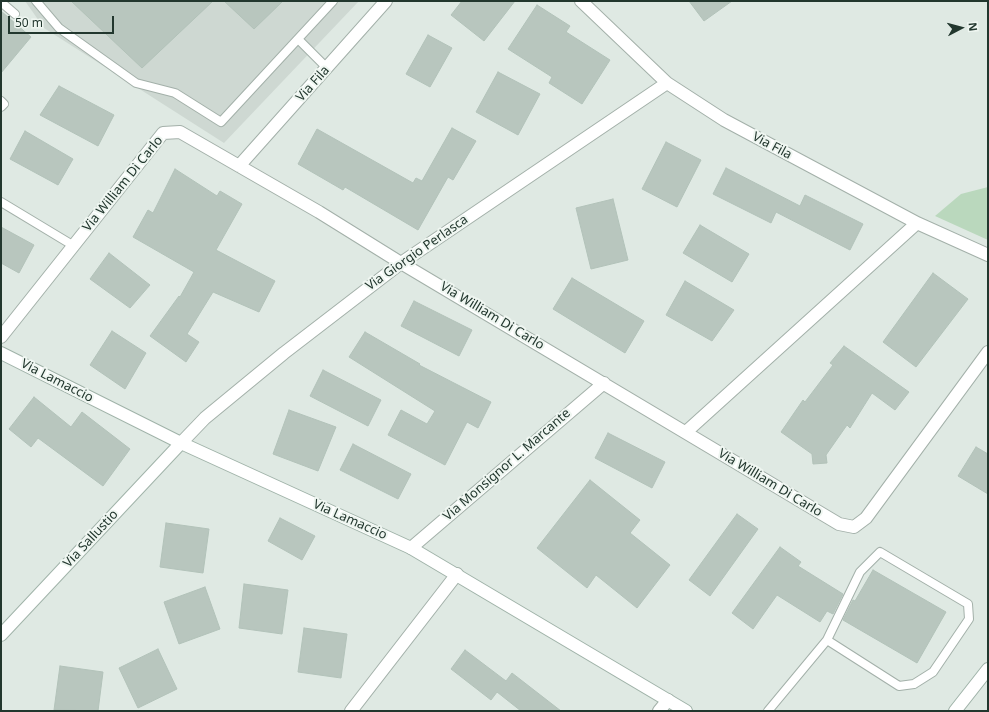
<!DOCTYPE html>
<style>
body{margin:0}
#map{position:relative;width:989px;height:712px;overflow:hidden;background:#dfe9e3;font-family:"Noto Sans",sans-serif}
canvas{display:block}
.frame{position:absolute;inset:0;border:2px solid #22372e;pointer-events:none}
.north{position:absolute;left:941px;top:8px;width:40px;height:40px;-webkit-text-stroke:3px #eff6f1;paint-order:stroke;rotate:84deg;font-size:11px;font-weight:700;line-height:16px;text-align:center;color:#22372e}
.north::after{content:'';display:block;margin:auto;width:14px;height:18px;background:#22372e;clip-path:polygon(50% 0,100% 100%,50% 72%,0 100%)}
.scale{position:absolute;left:8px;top:16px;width:106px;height:18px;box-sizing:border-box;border:2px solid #22372e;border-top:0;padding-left:5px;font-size:12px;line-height:14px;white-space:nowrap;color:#22372e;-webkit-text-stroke:3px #eff6f1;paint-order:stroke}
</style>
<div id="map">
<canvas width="989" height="712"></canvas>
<div class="frame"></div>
<div class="north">N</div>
<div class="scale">50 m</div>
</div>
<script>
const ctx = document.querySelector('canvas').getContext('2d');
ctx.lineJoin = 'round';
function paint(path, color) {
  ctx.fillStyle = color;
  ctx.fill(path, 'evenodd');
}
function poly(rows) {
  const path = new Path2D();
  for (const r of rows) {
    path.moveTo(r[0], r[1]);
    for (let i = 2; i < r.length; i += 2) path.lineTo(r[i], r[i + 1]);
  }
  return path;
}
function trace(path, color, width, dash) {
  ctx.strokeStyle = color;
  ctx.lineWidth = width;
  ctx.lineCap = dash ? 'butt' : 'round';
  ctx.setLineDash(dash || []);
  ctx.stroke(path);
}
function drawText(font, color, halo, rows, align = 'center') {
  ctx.font = font + ' "Noto Sans",sans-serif';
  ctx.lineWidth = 4;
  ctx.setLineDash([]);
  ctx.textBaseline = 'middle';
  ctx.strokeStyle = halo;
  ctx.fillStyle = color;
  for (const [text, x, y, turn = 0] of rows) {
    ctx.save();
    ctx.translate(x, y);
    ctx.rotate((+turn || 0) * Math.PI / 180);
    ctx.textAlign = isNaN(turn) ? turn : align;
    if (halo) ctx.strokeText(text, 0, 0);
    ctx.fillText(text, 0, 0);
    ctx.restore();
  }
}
const built = poly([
 [25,1,359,1,224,143,44,28]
]);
const green = poly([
 [988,187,988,240,935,216,961,194]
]);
const building = poly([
 [71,1,213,1,142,68,71,1],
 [224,1,283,1,254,29,224,1],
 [462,1,515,1,484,41,451,15,462,1],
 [689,1,732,1,704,21,689,1],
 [537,5,570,26,566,32,610,60,582,104,549,83,552,77,508,49,537,5],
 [1,11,31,37,1,73,1,11],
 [428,35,452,48,430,87,406,74,428,35],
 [498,72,540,94,518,135,476,112,498,72],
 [59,86,114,115,98,146,40,115,59,86],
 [452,128,476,141,453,180,448,177,418,230,345,187,343,190,298,164,317,129,413,183,416,178,422,181,452,128],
 [25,131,73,159,58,185,10,159,25,131],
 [666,142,701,160,677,207,642,189,666,142],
 [726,168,800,206,805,195,863,224,850,250,776,212,771,223,713,194,726,168],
 [175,169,217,196,220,191,242,204,216,250,275,281,259,312,213,292,187,334,199,342,186,362,150,336,179,296,180,297,194,272,133,237,148,210,153,213,175,169],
 [613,199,628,260,591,269,576,208,613,199],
 [700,225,749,254,732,282,683,253,700,225],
 [1,227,34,245,19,273,1,263,1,227],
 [109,253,150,285,130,308,90,279,109,253],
 [933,273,968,299,916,367,883,342,933,273],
 [572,278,644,321,625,353,553,309,572,278],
 [685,281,734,310,712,341,666,315,685,281],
 [414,301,472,330,459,356,401,326,414,301],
 [112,331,146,353,125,389,90,365,112,331],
 [365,332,420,364,419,365,491,402,478,428,467,422,445,465,388,435,401,410,427,424,435,411,349,357,365,332],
 [844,346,909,392,895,410,872,393,850,428,847,425,826,455,827,463,813,464,812,454,781,432,803,400,805,402,833,365,830,363,844,346],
 [323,370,381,400,368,426,310,396,323,370],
 [34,397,71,427,82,412,130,449,103,486,38,438,31,447,9,429,34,397],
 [289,410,336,427,318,471,273,454,289,410],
 [608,433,665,462,652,488,595,458,608,433],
 [353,444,411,474,398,499,340,470,353,444],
 [976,447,988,454,988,494,958,476,976,447],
 [590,480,640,520,630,533,670,565,637,608,596,575,587,588,537,548,590,480],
 [737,514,758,529,710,596,689,580,737,514],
 [280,518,315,536,302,560,268,541,280,518],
 [166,523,209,529,203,573,160,567,166,523],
 [780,547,801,562,798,566,843,594,833,614,827,611,820,622,777,595,753,629,732,613,780,547],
 [873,570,946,612,917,663,843,620,853,600,855,601,873,570],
 [244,584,288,590,282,634,239,628,244,584],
 [205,587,220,629,179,644,164,602,205,587],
 [304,628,347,634,341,678,298,672,304,628],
 [158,649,177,689,138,708,119,668,158,649],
 [465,650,506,681,512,673,561,711,521,711,497,692,491,700,451,669,465,650],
 [60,666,103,672,98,711,54,710,60,666]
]);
const lane = poly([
 [36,1,59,28,136,83,175,93,221,122,333,1],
 [1,2,15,14],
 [298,39,327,68],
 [1,101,4,104,1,107],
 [1,202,74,246],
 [768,711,827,640,860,572,880,552,968,604,969,619,933,672,914,684,899,686,827,640]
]);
const street = poly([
 [581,1,667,83,724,120,917,223,988,255],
 [239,166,386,1],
 [1,337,163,133,180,132,319,212,401,263,839,524,854,527,866,518,988,352],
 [686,432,917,223],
 [181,443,205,418,284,353,401,263,667,83],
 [411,548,604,383],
 [351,711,457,574],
 [659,711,668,700]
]);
const secondary = poly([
 [1,353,181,443,411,548,686,711],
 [1,635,181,443],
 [955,711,988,669]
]);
const streetNames = [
 ["Via Fila",313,84,-48],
 ["Via Fila",772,146,28],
 ["Via William Di Carlo",123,184,-51],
 ["Via Giorgio Perlasca",417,253,-35],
 ["Via William Di Carlo",492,316,31],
 ["Via Lamaccio",57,381,27],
 ["Via Monsignor L. Marcante",507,465,-41],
 ["Via William Di Carlo",770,483,31],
 ["Via Lamaccio",350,520,24],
 ["Via Sallustio",91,539,-47]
];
paint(built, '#ced8d2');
paint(green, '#bad8bd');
paint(building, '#b8c6be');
trace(building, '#b2c2b9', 1);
trace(lane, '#a3b0a9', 10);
trace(street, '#a3b0a9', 14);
trace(secondary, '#a0b3a9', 14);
trace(lane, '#fff', 8);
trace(street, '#fff', 12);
trace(secondary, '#fff', 12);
drawText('13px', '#22372e', '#eff6f1', streetNames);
</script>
